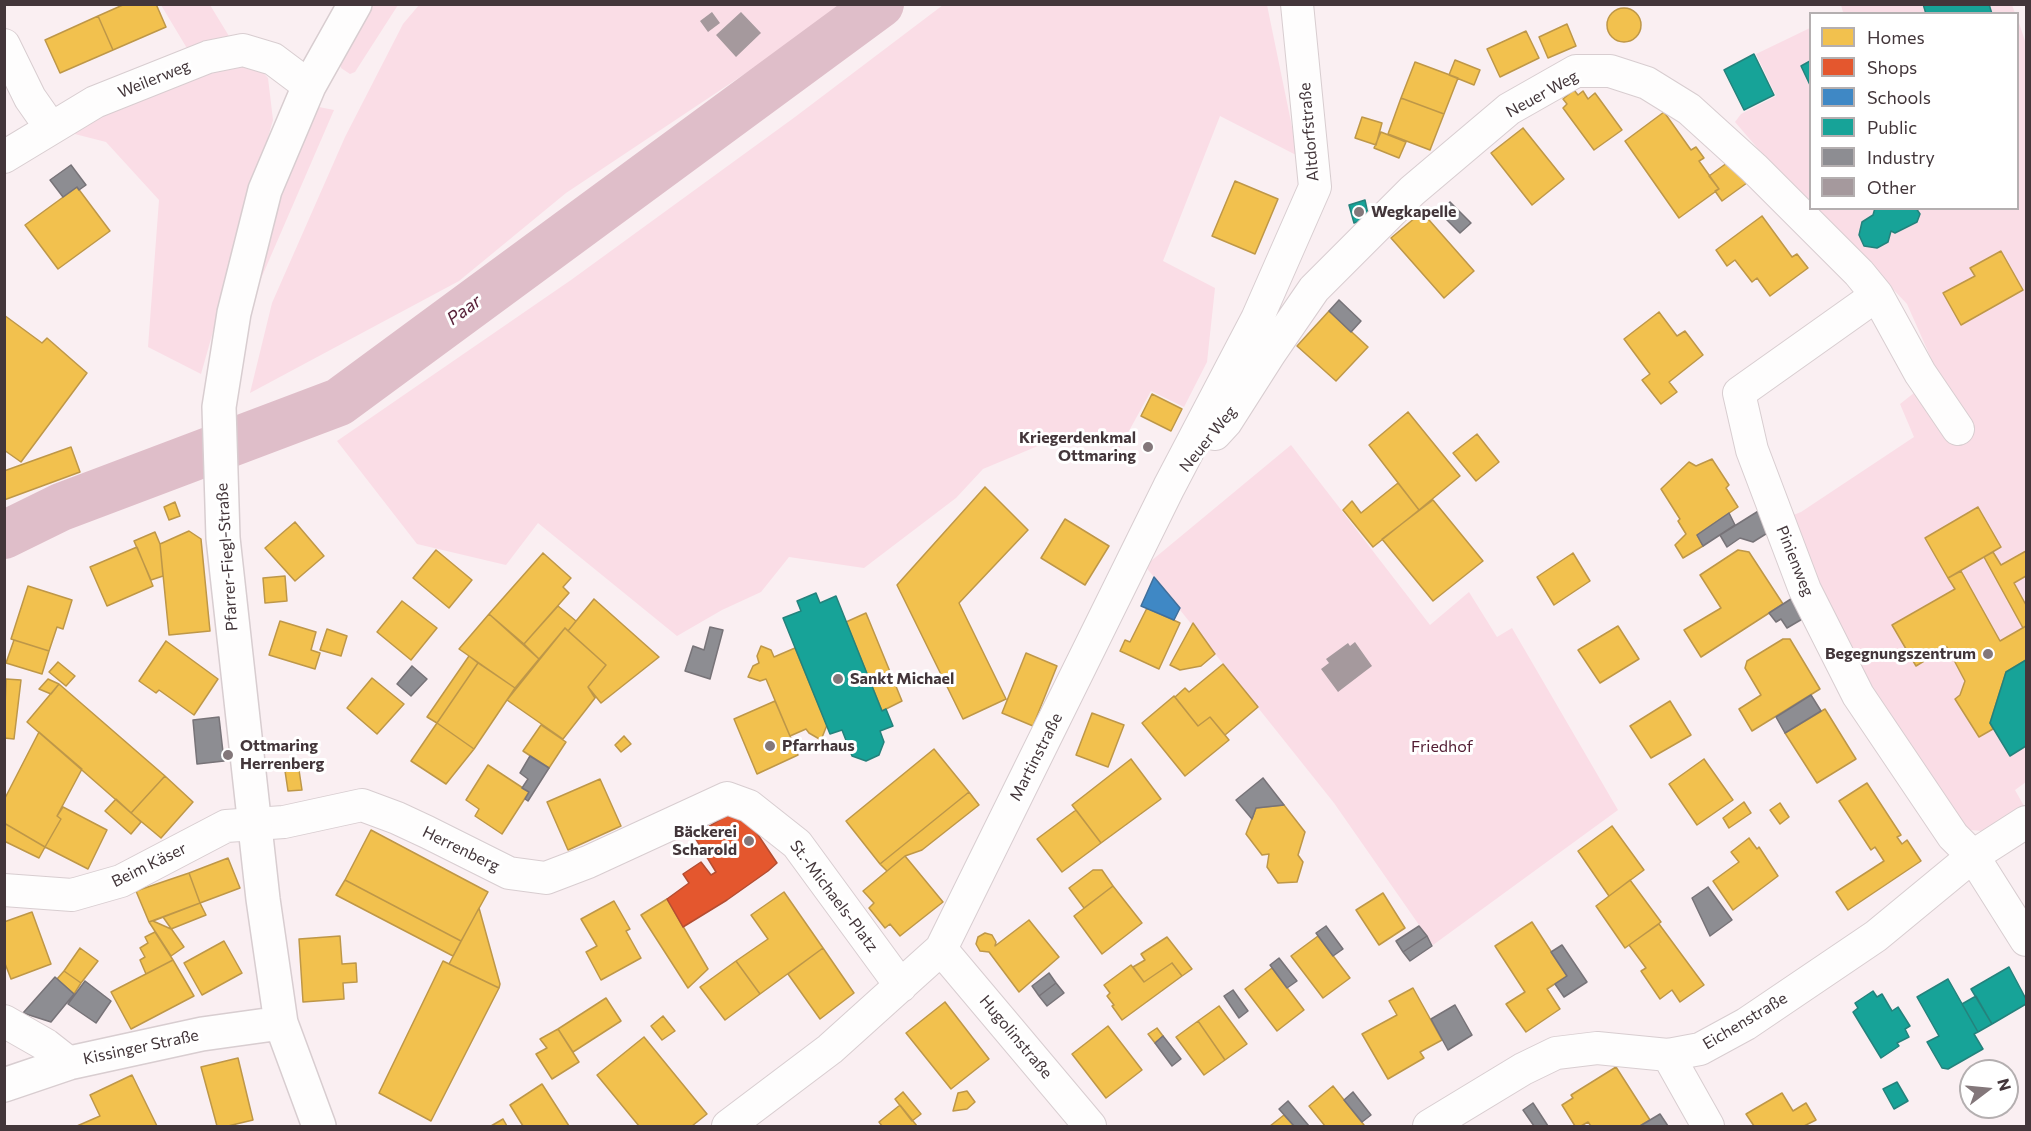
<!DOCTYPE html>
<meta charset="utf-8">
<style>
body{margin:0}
#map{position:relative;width:2031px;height:1131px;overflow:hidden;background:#faeff2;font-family:Commissioner,sans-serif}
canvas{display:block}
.frame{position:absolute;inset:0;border:6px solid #43363a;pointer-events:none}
.legend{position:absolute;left:1809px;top:12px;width:210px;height:198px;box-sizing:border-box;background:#fff;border:2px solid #b4afb0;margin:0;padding:8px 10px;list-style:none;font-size:18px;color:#43363a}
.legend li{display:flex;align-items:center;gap:12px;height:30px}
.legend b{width:30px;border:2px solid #b4afb0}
.north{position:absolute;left:1959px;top:1059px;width:60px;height:60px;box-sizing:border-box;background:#fff;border:2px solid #b4afb0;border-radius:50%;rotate:74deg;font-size:16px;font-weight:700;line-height:24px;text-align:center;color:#43363a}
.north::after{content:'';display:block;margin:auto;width:21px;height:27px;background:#83777a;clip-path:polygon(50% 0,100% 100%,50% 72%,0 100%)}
</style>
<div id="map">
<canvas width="2031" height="1131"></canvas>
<div class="frame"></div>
<ul class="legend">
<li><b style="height:16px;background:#f2c14e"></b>Homes</li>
<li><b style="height:16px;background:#e4572e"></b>Shops</li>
<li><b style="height:16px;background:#3f88c5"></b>Schools</li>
<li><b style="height:16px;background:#17a398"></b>Public</li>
<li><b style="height:16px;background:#8d8d92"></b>Industry</li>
<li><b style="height:16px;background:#a5999d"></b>Other</li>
</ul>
<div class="north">N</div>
</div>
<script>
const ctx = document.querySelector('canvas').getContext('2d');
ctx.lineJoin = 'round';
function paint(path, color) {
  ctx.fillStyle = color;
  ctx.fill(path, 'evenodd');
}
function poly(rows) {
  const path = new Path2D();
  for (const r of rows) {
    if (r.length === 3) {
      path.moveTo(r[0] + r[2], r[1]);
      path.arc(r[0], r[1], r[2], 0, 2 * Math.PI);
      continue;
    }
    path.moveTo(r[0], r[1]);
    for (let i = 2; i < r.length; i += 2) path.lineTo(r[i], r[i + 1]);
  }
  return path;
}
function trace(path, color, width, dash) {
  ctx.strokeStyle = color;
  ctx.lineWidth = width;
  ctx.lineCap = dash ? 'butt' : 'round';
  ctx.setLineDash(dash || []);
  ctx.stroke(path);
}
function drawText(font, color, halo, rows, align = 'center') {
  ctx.font = font + ' Commissioner,sans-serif';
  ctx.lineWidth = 6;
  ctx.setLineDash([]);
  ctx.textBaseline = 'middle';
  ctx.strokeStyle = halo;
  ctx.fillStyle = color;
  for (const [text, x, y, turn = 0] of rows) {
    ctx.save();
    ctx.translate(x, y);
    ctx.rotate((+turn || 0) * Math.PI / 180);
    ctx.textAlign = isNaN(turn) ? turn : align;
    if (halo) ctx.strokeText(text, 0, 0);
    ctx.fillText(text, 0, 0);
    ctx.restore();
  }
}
const green = poly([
 [161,5,210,5,232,41,191,55],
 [374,5,398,5,355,72,350,74,341,68,339,57],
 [419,5,845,5,794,41,566,193,459,281,250,393,272,303,345,137,403,24],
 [943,5,1267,5,1298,156,1220,116,1163,261,1215,288,1207,362,1184,407,1151,391,1119,449,1085,436,1045,443,983,469,956,498,864,568,789,557,761,592,722,610,677,636,538,523,506,565,417,544,337,441,571,280,795,117],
 [1841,5,2012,5,2015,13,1841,13,1843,12],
 [2018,20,2026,44,2026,782,2015,790,2024,806,1983,831,1970,830,1964,825,1870,686,1815,579,1791,516,1801,512,1914,437,1900,404,1938,374,1907,304,1873,268,1813,209,2018,208],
 [1810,28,1810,206,1791,187,1735,122,1741,114,1776,96,1756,54],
 [243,50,268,78,273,120,201,374,148,347,159,200,106,142,67,132],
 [314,106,334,110,247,311,262,243],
 [1291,445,1430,625,1469,592,1497,637,1512,628,1618,810,1433,945,1334,803,1145,566]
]);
const homes = poly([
 [125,4,156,4,166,27,113,50,98,16,125,4],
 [1624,25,17],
 [98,16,113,50,60,73,45,40,98,16],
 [1567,24,1576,46,1548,58,1539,37,1567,24],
 [1526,31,1539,58,1500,77,1487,49,1526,31],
 [1455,60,1480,70,1474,85,1449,75,1455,60],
 [1415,62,1458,78,1444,114,1401,98,1415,62],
 [1574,90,1578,95,1583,91,1588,99,1595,93,1622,130,1594,150,1563,108,1567,104,1563,99,1574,90],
 [1401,98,1444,114,1430,150,1388,134,1401,98],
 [1664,112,1691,150,1696,147,1704,158,1699,161,1719,189,1679,218,1625,141,1664,112],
 [1362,117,1382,123,1376,145,1355,138,1362,117],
 [1523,128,1564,179,1532,205,1491,153,1523,128],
 [1381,132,1406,142,1399,158,1374,148,1381,132],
 [1731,160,1751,180,1722,201,1715,191,1719,189,1709,176,1731,160],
 [1235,181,1278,199,1255,254,1212,236,1235,181],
 [77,187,110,231,58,269,25,225,77,187],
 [1422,212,1474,271,1444,298,1391,238,1422,212],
 [1762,216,1792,257,1797,254,1808,268,1770,296,1757,278,1752,282,1735,260,1727,266,1716,250,1762,216],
 [2001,251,2023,290,1961,325,1943,293,1975,276,1970,268,2001,251],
 [1329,311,1368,347,1336,381,1297,346,1329,311],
 [1659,312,1677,336,1685,331,1703,355,1669,382,1677,392,1661,404,1642,380,1650,374,1624,339,1659,312],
 [4,315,42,343,47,338,87,373,21,462,4,450,4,315],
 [1152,394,1182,409,1171,431,1141,416,1152,394],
 [1408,412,1460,476,1419,510,1369,445,1408,412],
 [1477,434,1499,462,1476,481,1453,453,1477,434],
 [71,447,80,472,4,500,4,471,71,447],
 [1712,459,1729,485,1726,488,1738,507,1697,535,1703,546,1683,558,1675,545,1686,534,1678,521,1680,519,1661,489,1689,462,1696,466,1712,459],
 [1398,483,1419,510,1373,547,1343,510,1352,501,1361,513,1398,483],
 [985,487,1028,530,959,603,1006,699,963,719,897,585,985,487],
 [1433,500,1483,561,1433,601,1382,539,1433,500],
 [175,502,180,516,169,520,164,507,175,502],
 [1978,507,2001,547,1948,578,1925,538,1978,507],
 [1065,519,1109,546,1085,585,1041,558,1065,519],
 [295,522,324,556,295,581,265,548,295,522],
 [189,531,201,539,210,631,169,635,160,544,189,531],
 [155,532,160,544,163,576,151,580,134,541,155,532],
 [137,547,153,586,107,606,90,567,137,547],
 [436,550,472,580,449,608,413,578,436,550],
 [1738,550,1749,552,1783,604,1701,657,1684,630,1721,608,1700,575,1738,550],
 [2026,551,2026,576,2014,583,2026,605,2026,626,2023,628,1984,557,1993,552,2001,565,2026,551],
 [543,553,571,578,563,587,569,593,524,644,489,614,543,553],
 [1573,553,1590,581,1554,605,1537,577,1573,553],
 [1961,571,2000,641,2026,626,2026,660,2006,672,1990,723,1993,729,1979,737,1955,699,1960,695,1965,681,1947,647,1916,666,1892,625,1955,589,1948,578,1961,571],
 [285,576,287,601,265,603,263,578,285,576],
 [28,586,72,600,63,629,57,627,49,651,11,639,28,586],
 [594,599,659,657,601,703,588,687,606,665,568,631,594,599],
 [402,601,437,628,411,660,377,632,402,601],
 [558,606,576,621,568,631,565,628,539,659,524,644,558,606],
 [1147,608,1180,623,1159,669,1120,651,1125,640,1130,642,1147,608],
 [866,613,902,701,882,711,846,622,866,613],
 [489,614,539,659,515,688,459,649,489,614],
 [280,621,316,632,311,650,320,653,315,669,269,655,280,621],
 [1193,623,1215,654,1201,666,1180,670,1170,665,1193,623],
 [1618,626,1639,659,1600,683,1578,650,1618,626],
 [565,628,606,665,588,687,595,698,563,739,507,700,565,628],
 [327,629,347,636,341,656,320,650,327,629],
 [1783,639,1790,639,1820,689,1752,731,1739,709,1761,695,1745,668,1747,661,1783,639],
 [14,640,49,651,42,674,6,663,14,640],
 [166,641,218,679,194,715,159,690,156,693,139,681,166,641],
 [761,646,771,650,774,657,795,648,827,725,821,740,809,733,806,729,790,736,766,679,760,681,748,677,753,666,759,663,757,656,761,646],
 [1026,653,1057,666,1033,726,1002,713,1026,653],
 [469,656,478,663,437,723,427,717,469,656],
 [58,662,75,676,66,686,49,672,58,662],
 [478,663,515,688,474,749,437,723,478,663],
 [1223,664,1258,707,1225,735,1210,717,1198,726,1175,697,1185,688,1189,692,1223,664],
 [372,678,404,704,377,734,347,708,372,678],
 [6,679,21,680,14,739,4,738,6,679],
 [48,679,59,684,51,694,39,689,48,679],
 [59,684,165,776,131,813,27,722,59,684],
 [1174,696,1198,726,1210,717,1229,740,1185,776,1142,723,1174,696],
 [775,701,798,755,757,774,734,719,775,701],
 [1670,701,1691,735,1651,758,1630,726,1670,701],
 [1825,709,1856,759,1817,783,1785,733,1825,709],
 [1092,713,1124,725,1108,767,1076,755,1092,713],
 [437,723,474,749,446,784,411,761,437,723],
 [541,725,566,742,549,768,523,751,541,725],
 [39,732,82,769,57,816,61,819,45,847,4,823,4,800,39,732],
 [624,736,631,744,621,752,615,745,624,736],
 [934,749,969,792,880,864,846,821,934,749],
 [1131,759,1161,799,1101,843,1072,805,1131,759],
 [1704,759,1733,800,1697,825,1669,784,1704,759],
 [488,765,529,792,502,834,475,816,479,809,466,800,488,765],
 [299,770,302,790,288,791,285,771,299,770],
 [165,776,193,802,161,838,131,813,165,776],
 [600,779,621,826,568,850,547,802,600,779],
 [1867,783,1901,835,1897,837,1902,844,1907,840,1921,861,1848,910,1836,892,1884,861,1875,847,1871,850,1839,801,1867,783],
 [969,792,979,805,922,850,905,856,887,871,880,864,969,792],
 [116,799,141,822,131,834,105,811,116,799],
 [1744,802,1751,813,1729,828,1723,818,1744,802],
 [1780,803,1789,817,1780,824,1770,810,1780,803],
 [1284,805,1305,832,1298,855,1303,862,1297,882,1278,883,1267,867,1269,854,1262,855,1246,834,1256,808,1284,805],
 [63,807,107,830,88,869,45,847,61,819,57,816,63,807],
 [1076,810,1101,843,1062,872,1037,839,1076,810],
 [4,823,45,847,39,858,4,841,4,823],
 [1612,826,1644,870,1609,896,1578,851,1612,826],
 [371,830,488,892,461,941,345,880,371,830],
 [1749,838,1757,849,1759,847,1778,876,1733,910,1713,881,1739,862,1731,852,1749,838],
 [905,856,943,902,900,936,890,924,885,928,869,908,874,903,863,891,905,856],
 [228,858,240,888,200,903,189,873,228,858],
 [1093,870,1102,870,1113,886,1084,908,1069,888,1093,870],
 [189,873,200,903,149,922,136,891,189,873],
 [345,880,461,941,453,956,336,895,345,880],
 [1630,880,1661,922,1625,948,1596,906,1630,880],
 [1113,886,1142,923,1102,954,1074,916,1113,886],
 [784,892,823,948,760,994,736,961,768,939,751,915,784,892],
 [1383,893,1405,928,1379,945,1356,910,1383,893],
 [667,899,708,969,688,988,641,915,667,899],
 [614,901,630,929,626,931,641,958,601,980,586,952,597,946,581,919,614,901],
 [200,903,206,915,171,929,153,921,200,903],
 [479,908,500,984,499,988,449,964,479,908],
 [32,912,51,964,11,979,4,961,4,922,32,912],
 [163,917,184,947,171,956,149,922,163,917],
 [1029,920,1059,957,1019,992,989,952,980,951,976,944,978,937,985,933,992,935,996,942,995,946,1029,920],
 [1532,922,1567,976,1547,989,1560,1009,1526,1032,1506,1004,1525,992,1495,946,1532,922],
 [1659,924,1704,985,1680,1002,1672,990,1660,999,1641,971,1646,968,1629,945,1659,924],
 [155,932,173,960,146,974,140,960,145,957,140,948,148,943,145,937,155,932],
 [340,936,342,964,356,963,357,982,343,983,344,999,303,1002,299,939,340,936],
 [1318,936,1350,978,1323,998,1291,956,1318,936],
 [1167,937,1192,969,1182,976,1172,963,1144,982,1133,967,1145,960,1141,954,1167,937],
 [224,941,242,973,202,995,184,963,224,941],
 [80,948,98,961,81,983,64,971,80,948],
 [823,948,854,993,820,1019,788,974,823,948],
 [173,960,194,996,131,1029,111,992,173,960],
 [443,961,499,988,431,1121,379,1093,443,961],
 [736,961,760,994,725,1020,700,987,736,961],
 [1172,963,1182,976,1122,1020,1112,1006,1114,1005,1107,996,1110,993,1104,985,1131,965,1144,982,1172,963],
 [1272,968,1304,1010,1277,1031,1245,989,1272,968],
 [64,971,81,983,74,994,57,979,64,971],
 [1413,988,1442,1040,1420,1052,1424,1058,1388,1079,1362,1034,1397,1015,1389,1001,1413,988],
 [606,998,621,1021,573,1052,558,1029,606,998],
 [945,1002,989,1059,951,1089,906,1033,945,1002],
 [1219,1006,1247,1044,1225,1060,1198,1021,1219,1006],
 [663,1016,675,1031,662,1040,651,1026,663,1016],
 [1198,1021,1225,1060,1204,1075,1176,1037,1198,1021],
 [1108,1026,1142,1070,1106,1098,1072,1054,1108,1026],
 [1157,1028,1163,1036,1155,1043,1148,1034,1157,1028],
 [558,1029,579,1062,552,1079,536,1054,547,1048,540,1039,558,1029],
 [644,1037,707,1114,692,1126,639,1126,597,1075,644,1037],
 [238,1058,253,1120,228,1126,217,1126,201,1067,238,1058],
 [1616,1067,1650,1120,1640,1126,1591,1126,1588,1122,1581,1126,1575,1126,1562,1105,1573,1098,1571,1095,1616,1067],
 [132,1075,157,1126,77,1126,100,1116,90,1095,132,1075],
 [542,1084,569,1126,523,1126,510,1105,542,1084],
 [1333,1086,1364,1125,1362,1126,1325,1126,1309,1106,1333,1086],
 [967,1091,975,1102,967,1109,953,1111,958,1093,967,1091],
 [903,1092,921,1114,912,1121,895,1099,903,1092],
 [1782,1093,1793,1111,1806,1103,1816,1120,1804,1126,1754,1126,1746,1114,1782,1093],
 [900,1105,917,1126,882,1126,879,1122,900,1105],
 [1284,1115,1294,1126,1270,1126,1284,1115],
 [503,1119,507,1126,491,1126,503,1119]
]);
const shops = poly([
 [735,810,746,817,777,863,768,871,727,900,683,927,667,899,689,883,683,874,701,862,711,875,716,872,694,836,735,810]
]);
const schools = poly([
 [1154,577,1180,608,1174,620,1141,606,1154,577]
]);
const public = poly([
 [1923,4,1989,4,1992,14,1926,14,1923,4],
 [1754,54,1774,95,1744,110,1724,70,1754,54],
 [1810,61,1810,85,1801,66,1810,61],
 [1365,200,1369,219,1354,223,1349,205,1365,200],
 [1875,208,1916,208,1920,214,1917,222,1895,233,1891,231,1888,242,1877,248,1864,246,1859,235,1862,222,1873,215,1875,208],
 [816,593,820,603,836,596,882,711,886,709,893,726,880,731,884,742,879,755,866,761,852,756,842,730,830,734,783,618,801,611,797,601,816,593],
 [2026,660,2026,746,2010,756,1990,723,2006,672,2026,660],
 [2009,967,2026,999,2026,1004,1992,1024,1971,989,2009,967],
 [1948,979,1978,1032,1974,1034,1983,1049,1948,1069,1942,1068,1927,1042,1939,1036,1917,997,1948,979],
 [1873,991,1877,997,1882,994,1892,1011,1898,1007,1910,1026,1905,1029,1909,1037,1897,1043,1899,1046,1881,1058,1853,1012,1858,1008,1855,1003,1873,991],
 [1976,996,1992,1024,1978,1032,1962,1004,1976,996],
 [1897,1082,1908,1101,1894,1109,1883,1089,1897,1082]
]);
const industry = poly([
 [71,165,86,185,79,190,77,187,63,197,50,180,71,165],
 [1450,202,1471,223,1460,233,1439,212,1450,202],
 [1339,300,1361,321,1351,332,1329,311,1339,300],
 [1760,510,1769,532,1753,542,1740,538,1727,547,1720,535,1760,510],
 [1729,513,1735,525,1703,546,1697,535,1729,513],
 [1794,597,1804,618,1787,628,1781,619,1776,622,1769,613,1794,597],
 [710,627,723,630,710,679,685,671,693,646,704,650,710,627],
 [412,666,427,679,411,696,397,684,412,666],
 [1811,695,1821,711,1785,733,1776,717,1811,695],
 [219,717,224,761,197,764,193,720,219,717],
 [530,756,549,768,528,801,525,799,529,792,522,788,528,779,520,773,530,756],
 [1263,778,1284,805,1256,808,1252,819,1236,800,1263,778],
 [1708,887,1732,920,1710,936,1692,898,1708,887],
 [1326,926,1343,949,1333,956,1316,933,1326,926],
 [1419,926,1427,936,1403,952,1396,941,1419,926],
 [1427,936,1432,946,1410,961,1403,952,1427,936],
 [1562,945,1587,982,1564,997,1555,984,1567,976,1551,952,1562,945],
 [1279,958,1297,981,1287,988,1270,965,1279,958],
 [1049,973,1056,983,1039,996,1032,986,1049,973],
 [55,977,74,994,51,1022,23,1013,55,977],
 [85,981,111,1001,96,1023,68,1004,85,981],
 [1056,983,1064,993,1047,1006,1039,996,1056,983],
 [1233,990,1248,1011,1239,1018,1224,996,1233,990],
 [1455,1005,1472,1035,1448,1050,1431,1019,1455,1005],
 [1163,1036,1181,1059,1172,1066,1155,1043,1163,1036],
 [1353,1092,1371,1115,1362,1122,1344,1100,1353,1092],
 [1288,1101,1309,1126,1294,1126,1279,1109,1288,1101],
 [1533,1103,1548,1126,1534,1126,1523,1110,1533,1103],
 [1660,1114,1668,1126,1640,1126,1660,1114]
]);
const river = poly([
 [4,535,61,507,339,402,880,4]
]);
const building = poly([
 [712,12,720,23,708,32,700,21],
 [741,12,761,33,736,57,716,35],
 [1355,642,1372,666,1338,692,1321,669,1329,663,1326,659,1348,643,1350,646]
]);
const street = poly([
 [4,45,30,98,51,128],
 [4,157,95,102,208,57,243,50,273,59,309,86],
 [1877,295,1739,393,1752,450,1805,590,1858,695,1953,836,1973,856,2026,940],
 [1215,434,1226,422,1270,353,1314,289,1412,191,1509,109,1576,71,1610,71,1647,83,1689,109,1754,168,1859,273,1877,295,1920,373,1958,429],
 [4,890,72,895,121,881,226,826,284,822,362,805,397,818,427,832,509,873,546,878,588,862,727,798,749,806,797,844,901,986],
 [941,949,1090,1126],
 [4,1021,46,1045,69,1063],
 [1668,1055,1708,1126],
 [728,1126,830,1049,941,949,1169,487,1257,319,1315,187,1297,4],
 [1429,1126,1523,1069,1556,1053,1597,1048,1668,1055,1700,1049,1746,1024,1876,936,1973,856,2026,822]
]);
const secondary = poly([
 [4,1085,69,1063,202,1034,281,1023],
 [319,1126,281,1023,263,899,223,538,219,407,234,313,265,190,309,86,355,4]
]);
const markers = [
 [1359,212,6,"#83777a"],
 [1148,447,6,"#83777a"],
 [1988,654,6,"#83777a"],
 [838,679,6,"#83777a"],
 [770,746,6,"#83777a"],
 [228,755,6,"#83777a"],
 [749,841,6,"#83777a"]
];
const streetNames = [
 ["Weilerweg",154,79,-22],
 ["Neuer Weg",1542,94,-29],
 ["Altdorfstraße",1309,132,-95],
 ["Neuer Weg",1208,439,-51],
 ["Pfarrer-Fiegl-Straße",227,557,-94],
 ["Pinienweg",1795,561,68],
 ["Martinstraße",1036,757,-63],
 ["Herrenberg",461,849,26],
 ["Beim Käser",149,865,-26],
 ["St.-Michaels-Platz",834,896,53],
 ["Eichenstraße",1745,1021,-31],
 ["Hugolinstraße",1016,1037,50],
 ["Kissinger Straße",141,1047,-12]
];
const poiNames = [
 ["Wegkapelle",1371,212],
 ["Kriegerdenkmal",1136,438,"right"],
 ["Ottmaring",1136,456,"right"],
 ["Begegnungszentrum",1976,654,"right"],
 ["Sankt Michael",850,679],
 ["Ottmaring",240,746],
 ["Herrenberg",240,764],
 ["Pfarrhaus",782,746],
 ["Bäckerei",737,832,"right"],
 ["Scharold",737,850,"right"]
];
const parkNames = [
 ["Friedhof",1442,747]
];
const waterNames = [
 ["Paar",464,310,-36]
];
paint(green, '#fadde6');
paint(homes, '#f2c14e');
trace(homes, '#be9748', 1.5);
paint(shops, '#e4572e');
trace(shops, '#b44d32', 1.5);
paint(schools, '#3f88c5');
trace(schools, '#406f9b', 1.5);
paint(public, '#17a398');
trace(public, '#24827c', 1.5);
paint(industry, '#8d8d92');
trace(industry, '#777378', 1.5);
trace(river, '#dfbec9', 48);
paint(building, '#a5999d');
trace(street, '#d8cdd0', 34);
trace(secondary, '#d8cdd0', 36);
trace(street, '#fefdfd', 32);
trace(secondary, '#fefdfd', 33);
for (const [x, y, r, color] of markers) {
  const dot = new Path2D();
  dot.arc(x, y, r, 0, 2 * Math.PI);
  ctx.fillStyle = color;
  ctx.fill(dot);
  trace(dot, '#fff', 2);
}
drawText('16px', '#43363a', '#fff', streetNames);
drawText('bold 16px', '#43363a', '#fff', poiNames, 'left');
drawText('16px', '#511c32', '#fff', parkNames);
drawText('italic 18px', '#59233a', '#fff', waterNames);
</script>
